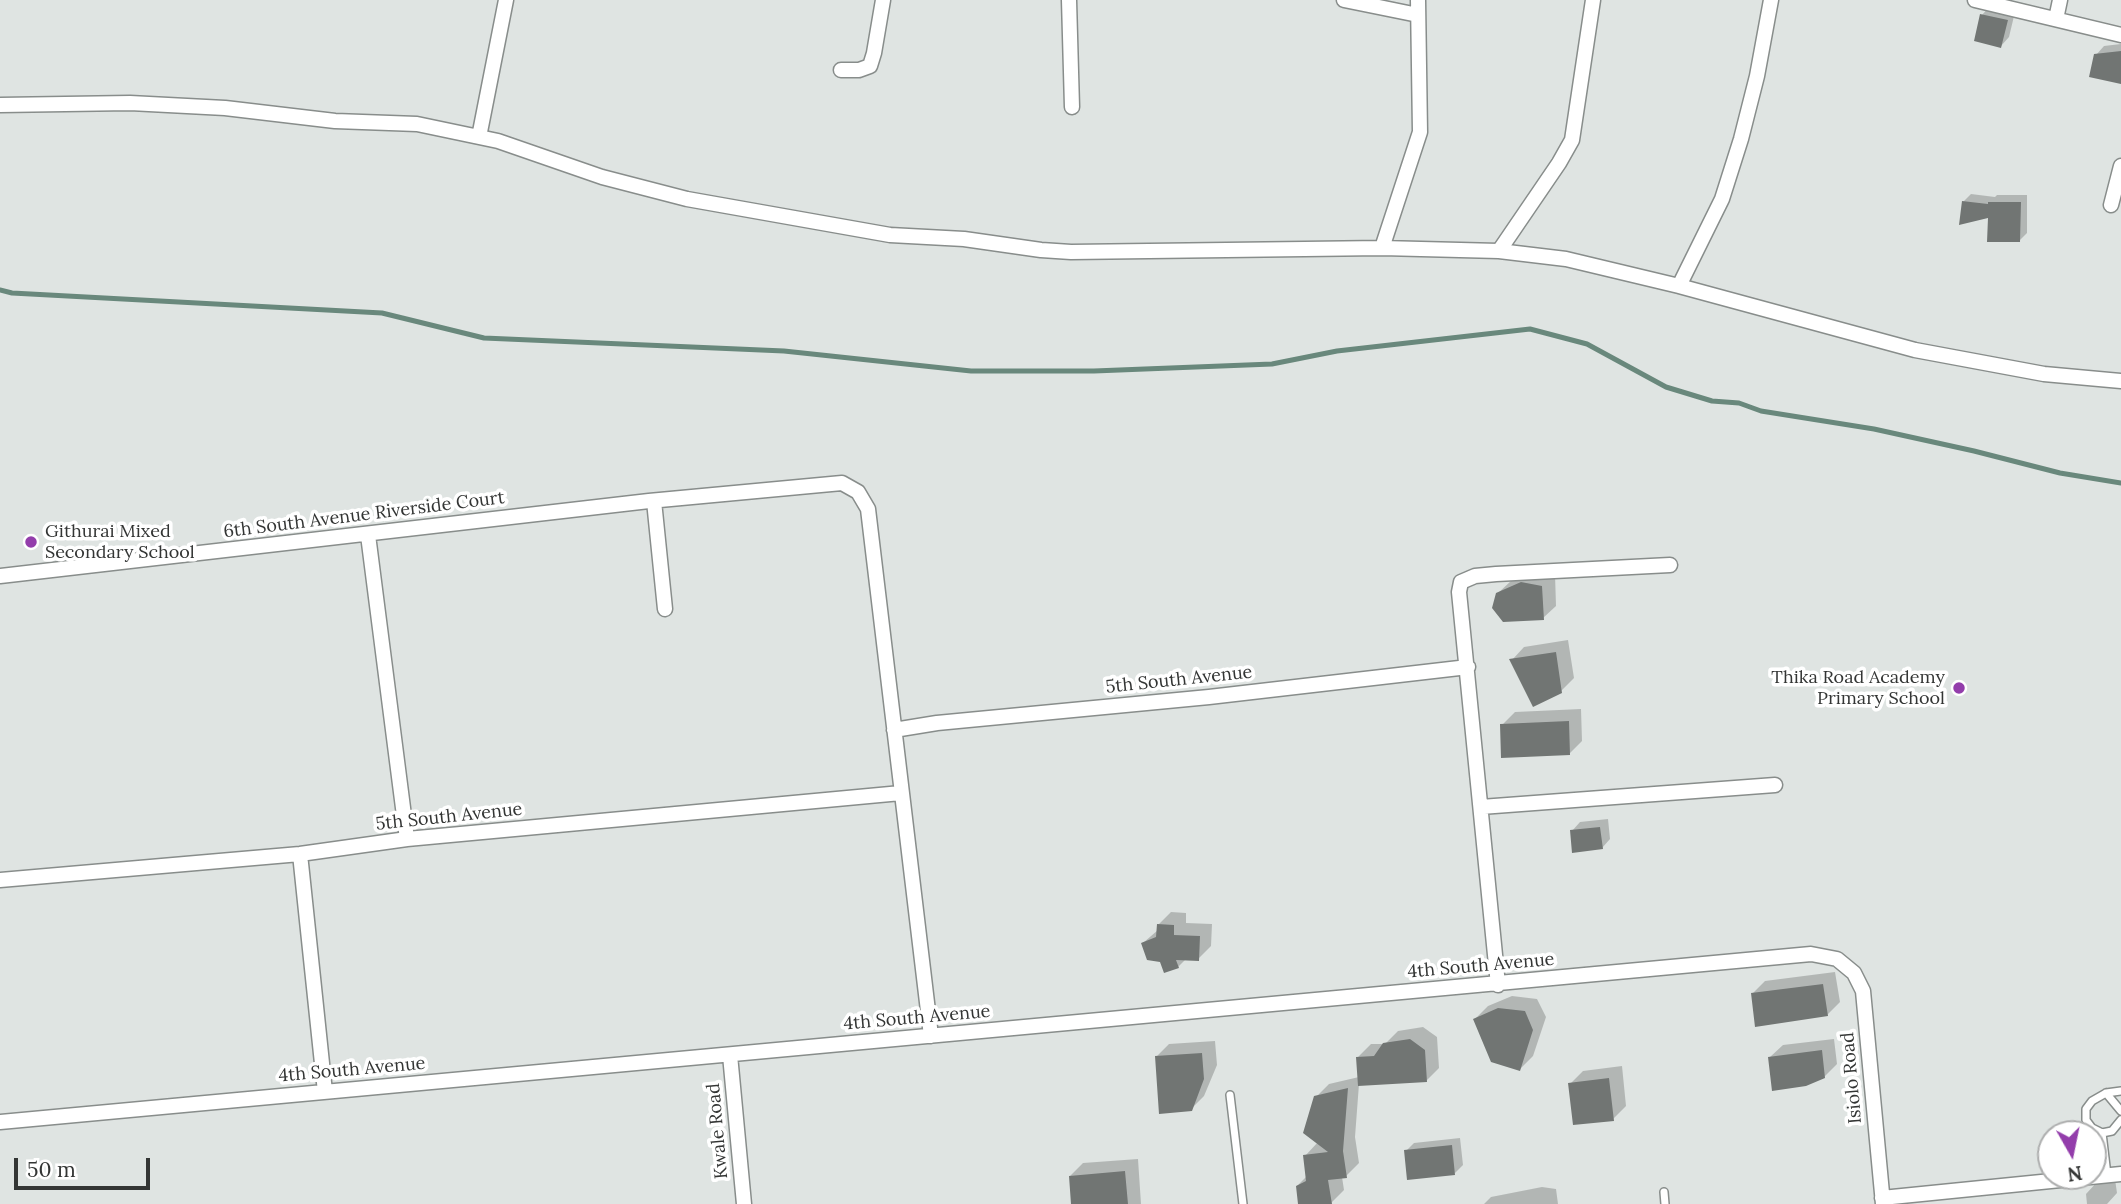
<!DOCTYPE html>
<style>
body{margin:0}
#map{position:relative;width:2121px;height:1204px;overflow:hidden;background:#dfe4e2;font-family:Lora,serif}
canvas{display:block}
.north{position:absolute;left:2037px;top:1120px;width:70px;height:70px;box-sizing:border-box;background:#fff;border:2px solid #adaeae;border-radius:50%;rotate:171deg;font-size:19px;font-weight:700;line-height:28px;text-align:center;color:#333534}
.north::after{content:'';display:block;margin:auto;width:24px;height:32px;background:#933dab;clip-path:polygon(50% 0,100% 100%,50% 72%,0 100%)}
.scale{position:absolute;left:14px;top:1158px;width:136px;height:32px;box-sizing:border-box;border:4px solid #333534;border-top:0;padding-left:9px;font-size:21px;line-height:24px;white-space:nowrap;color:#333534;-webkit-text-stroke:5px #fff;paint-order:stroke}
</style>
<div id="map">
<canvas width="2121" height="1204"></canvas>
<div class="north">N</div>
<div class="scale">50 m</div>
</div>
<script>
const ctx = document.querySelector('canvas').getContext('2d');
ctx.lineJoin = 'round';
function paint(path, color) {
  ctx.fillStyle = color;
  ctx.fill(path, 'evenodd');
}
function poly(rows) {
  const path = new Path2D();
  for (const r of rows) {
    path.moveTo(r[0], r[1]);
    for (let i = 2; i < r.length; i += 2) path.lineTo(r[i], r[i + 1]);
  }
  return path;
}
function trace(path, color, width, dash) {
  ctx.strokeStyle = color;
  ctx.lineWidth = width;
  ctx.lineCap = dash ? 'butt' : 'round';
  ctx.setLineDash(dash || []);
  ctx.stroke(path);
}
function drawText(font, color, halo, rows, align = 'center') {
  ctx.font = font + ' Lora,serif';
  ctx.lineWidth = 7;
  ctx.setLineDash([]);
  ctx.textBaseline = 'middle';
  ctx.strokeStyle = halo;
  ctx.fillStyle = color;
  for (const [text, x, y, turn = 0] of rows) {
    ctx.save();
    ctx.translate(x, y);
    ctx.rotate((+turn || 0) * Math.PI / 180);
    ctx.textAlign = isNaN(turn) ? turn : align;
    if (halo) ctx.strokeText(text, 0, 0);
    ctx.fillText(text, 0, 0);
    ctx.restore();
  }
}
const shadow = poly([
 [1990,6,2015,12,2009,37,2001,46,1982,15],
 [2121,44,2121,82,2096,55,2104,46],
 [1971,194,1995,197,1997,195,2027,195,2027,233,2019,241,1989,216,1963,202],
 [1534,570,1555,574,1556,606,1543,618,1497,594,1511,581],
 [1568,640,1574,678,1561,691,1512,660,1524,647],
 [1581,709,1582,741,1569,754,1502,725,1515,712],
 [1608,819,1610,839,1602,848,1572,831,1580,822],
 [1171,912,1186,913,1186,923,1212,924,1211,946,1198,959,1186,959,1178,967,1162,960,1143,943,1158,930,1158,925],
 [1835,972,1840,1002,1827,1015,1752,994,1765,981],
 [1512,996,1537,999,1546,1017,1533,1056,1520,1069,1475,1019,1488,1006],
 [1423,1027,1437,1037,1439,1068,1426,1081,1359,1084,1355,1137,1359,1163,1346,1176,1342,1177,1344,1190,1331,1203,1300,1204,1297,1186,1307,1176,1305,1156,1318,1142,1316,1097,1329,1084,1359,1077,1358,1057,1371,1044,1385,1044,1398,1031],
 [1834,1039,1837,1064,1824,1077,1770,1057,1783,1045],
 [1215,1041,1217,1065,1204,1096,1191,1109,1156,1057,1169,1044],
 [1622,1066,1626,1106,1613,1119,1570,1084,1583,1071],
 [1460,1138,1463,1165,1455,1173,1406,1151,1414,1143],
 [1138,1159,1141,1204,1073,1204,1070,1176,1083,1163],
 [2115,1179,2117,1193,2107,1204,2087,1204,2086,1194,2098,1181],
 [1542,1187,1556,1189,1558,1204,1484,1204,1491,1197]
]);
const stream = poly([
 [0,290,12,293,382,313,484,338,784,351,971,371,1094,371,1272,364,1337,351,1530,329,1587,344,1666,387,1712,401,1739,403,1761,411,1874,429,1974,451,2060,473,2121,483]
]);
const building = poly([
 [1980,14,2008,20,2001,48,1974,41],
 [2121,51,2121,84,2089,77,2094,54],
 [1962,201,1988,204,1988,202,2021,202,2020,242,1987,242,1988,218,1959,225],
 [1521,582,1542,586,1544,620,1503,622,1492,608,1496,593],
 [1556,652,1562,693,1533,707,1509,659],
 [1569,721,1570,755,1501,758,1500,724],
 [1600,827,1603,849,1572,853,1570,830],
 [1157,924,1174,925,1174,935,1200,936,1199,961,1176,960,1179,968,1164,973,1160,962,1147,960,1141,943,1156,937],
 [1823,984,1828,1016,1755,1027,1751,993],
 [1498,1008,1525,1011,1533,1030,1520,1071,1491,1062,1473,1019],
 [1410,1039,1425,1050,1427,1082,1358,1086,1356,1057,1374,1056,1383,1043],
 [1822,1050,1825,1078,1806,1086,1772,1091,1768,1057],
 [1202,1053,1204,1079,1192,1111,1159,1114,1155,1056],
 [1609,1078,1614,1121,1573,1125,1568,1083],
 [1348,1088,1343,1151,1347,1178,1328,1180,1332,1204,1298,1204,1296,1186,1306,1181,1303,1155,1328,1152,1303,1133,1314,1096],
 [1452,1145,1455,1175,1407,1180,1404,1150],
 [1125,1171,1128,1204,1071,1204,1069,1176]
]);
const service = poly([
 [2106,1093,2121,1091],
 [1230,1095,1243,1204],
 [2121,1111,2106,1093,2092,1101,2086,1109,2086,1120,2092,1128,2102,1133,2112,1131,2121,1120],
 [2102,1133,2107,1175],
 [1664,1192,1665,1204]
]);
const minor = poly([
 [1069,0,1072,107],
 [1344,0,1418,15],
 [1975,0,2121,35],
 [2056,19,2060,0],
 [841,70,859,70,870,66,874,53,883,0],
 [0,105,130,103,225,108,335,121,417,124,498,141,602,177,687,199,890,235,964,239,1041,250,1071,252,1382,248,1499,251,1566,259,1679,286,1915,350,2044,374,2121,381],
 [479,137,506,0],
 [2111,205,2121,166],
 [1382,248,1420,132,1418,0],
 [1499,251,1559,163,1572,140,1593,0],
 [1679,286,1722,199,1741,139,1757,76,1771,0],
 [654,501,665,609],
 [368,535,407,839],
 [0,576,649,501,842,483,858,492,868,509,931,1036],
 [894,730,937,723,1209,697,1468,667],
 [1481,807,1775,785],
 [300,854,325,1092],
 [0,880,300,854,407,839,901,793],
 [1498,985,1459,592,1461,582,1475,576,1496,574,1670,565],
 [730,1055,744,1204],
 [0,1122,1811,954,1837,959,1854,973,1863,991,1883,1204],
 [1882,1198,2121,1174]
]);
const markers = [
 [31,542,7,"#933dab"],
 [1959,688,7,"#933dab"]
];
const streetNames = [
 ["6th South Avenue Riverside Court",364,515,-7],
 ["5th South Avenue",1179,680,-6],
 ["5th South Avenue",449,817,-6],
 ["4th South Avenue",1481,966,-5],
 ["4th South Avenue",917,1018,-5],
 ["4th South Avenue",352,1070,-5],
 ["Isiolo Road",1852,1078,-95],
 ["Kwale Road",718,1131,-95]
];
const poiNames = [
 ["Githurai Mixed",45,532],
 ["Secondary School",45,553],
 ["Thika Road Academy",1945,678,"right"],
 ["Primary School",1945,699,"right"]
];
paint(shadow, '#0003');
trace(stream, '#69887c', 5);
paint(building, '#717573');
trace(service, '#888d8b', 10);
trace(minor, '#888d8b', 17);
trace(service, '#fff', 7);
trace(minor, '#fff', 14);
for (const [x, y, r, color] of markers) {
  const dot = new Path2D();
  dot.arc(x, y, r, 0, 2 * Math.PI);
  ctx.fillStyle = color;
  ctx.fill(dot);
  trace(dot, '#fff', 2.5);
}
drawText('18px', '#333534', '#fff', streetNames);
drawText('18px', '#333534', '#fff', poiNames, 'left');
</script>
